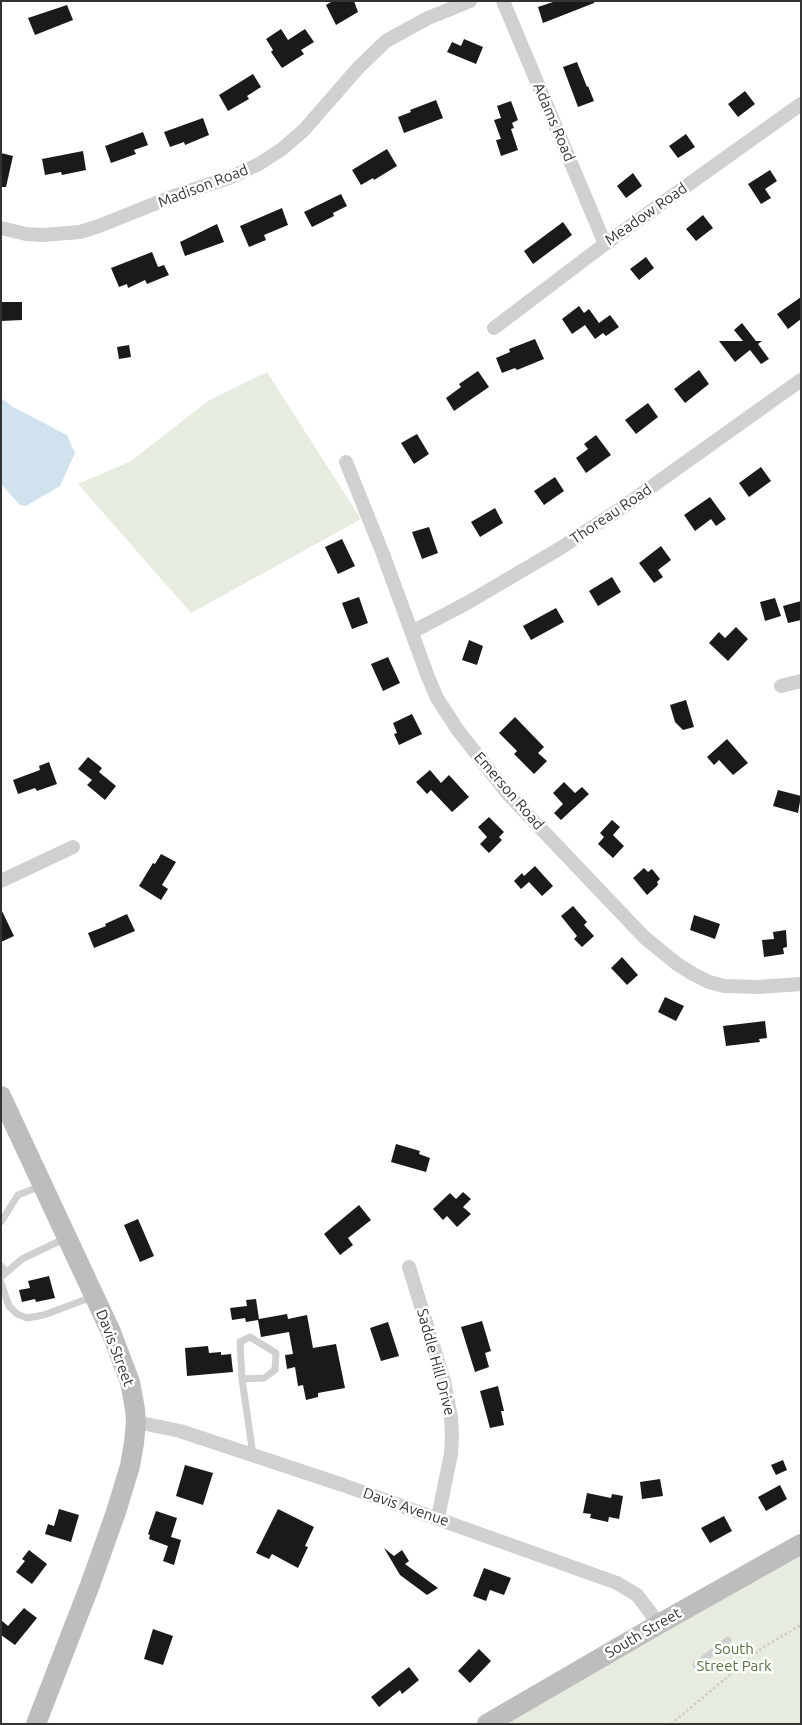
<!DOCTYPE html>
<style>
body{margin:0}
#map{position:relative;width:802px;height:1725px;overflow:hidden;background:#fff;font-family:Ubuntu,sans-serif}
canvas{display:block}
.frame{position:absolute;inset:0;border:2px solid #333;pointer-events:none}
</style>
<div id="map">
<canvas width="802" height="1725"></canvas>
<div class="frame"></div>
</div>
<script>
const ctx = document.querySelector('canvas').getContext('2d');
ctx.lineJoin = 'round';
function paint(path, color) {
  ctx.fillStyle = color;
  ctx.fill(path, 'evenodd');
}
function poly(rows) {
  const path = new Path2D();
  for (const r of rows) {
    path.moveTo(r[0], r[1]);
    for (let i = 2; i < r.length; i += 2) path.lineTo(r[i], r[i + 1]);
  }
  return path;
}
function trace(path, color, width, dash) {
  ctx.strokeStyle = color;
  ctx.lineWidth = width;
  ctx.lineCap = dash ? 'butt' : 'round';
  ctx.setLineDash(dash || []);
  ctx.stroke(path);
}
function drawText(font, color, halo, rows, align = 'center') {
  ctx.font = font + ' Ubuntu,sans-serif';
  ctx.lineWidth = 5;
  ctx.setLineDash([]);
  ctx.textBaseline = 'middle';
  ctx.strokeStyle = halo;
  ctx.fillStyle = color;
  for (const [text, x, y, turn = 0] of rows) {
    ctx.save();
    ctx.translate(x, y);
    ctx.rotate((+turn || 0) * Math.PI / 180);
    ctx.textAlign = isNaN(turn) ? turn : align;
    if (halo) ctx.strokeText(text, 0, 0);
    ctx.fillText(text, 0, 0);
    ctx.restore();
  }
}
const green = poly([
 [267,372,361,519,191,613,78,484,131,461,208,401],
 [801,1544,801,1724,488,1724]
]);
const water = poly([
 [1,398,13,407,67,435,75,453,60,486,26,506,20,505,1,484]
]);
const building = poly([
 [333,1,354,1,358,12,336,25,326,5],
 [556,1,594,1,594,3,543,23,538,7],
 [67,5,73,20,35,35,28,18],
 [281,29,288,40,305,29,314,42,301,50,304,54,282,68,271,52,273,50,266,39],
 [464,39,483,47,476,64,447,52,452,42,461,46],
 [577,62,587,87,588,86,594,101,578,107,563,67],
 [253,74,261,87,247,96,249,99,228,111,219,95],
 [745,91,755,104,738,117,728,104],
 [436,100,443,118,404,133,398,117,411,112,410,110],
 [511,101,518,120,512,123,514,128,511,129,518,150,501,156,496,140,501,139,494,120,501,118,497,106],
 [203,118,209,135,185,145,184,142,170,147,164,132],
 [143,132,148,145,134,150,136,154,111,163,105,146],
 [686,134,695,147,678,158,669,146],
 [387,149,397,166,374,180,373,178,361,185,352,170],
 [83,151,86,170,62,175,61,172,45,175,42,159],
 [1,153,13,156,6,187,1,187],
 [770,170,777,181,765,189,771,198,761,204,748,184],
 [633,173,642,186,626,198,617,186],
 [341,194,347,206,333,213,334,216,312,227,304,212],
 [282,208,288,225,264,235,266,240,249,247,240,226],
 [703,215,713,228,696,241,686,229],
 [563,222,572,235,533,264,524,251],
 [217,224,224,242,185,256,180,242],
 [152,252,158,267,164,265,169,275,147,284,145,280,128,288,127,284,119,287,111,268],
 [646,257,654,268,639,280,630,269],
 [801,297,801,319,788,329,777,314],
 [1,302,22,302,22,320,1,321],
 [579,306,584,313,589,309,599,323,610,315,619,327,606,336,603,333,595,339,585,325,572,334,562,319],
 [742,323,756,341,762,341,758,344,769,359,761,364,750,350,735,362,719,341,743,341,734,330],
 [535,339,544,359,517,370,515,368,502,373,496,358,510,352,509,349],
 [129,345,131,357,119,359,117,347],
 [699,370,709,384,685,403,674,389],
 [478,371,489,387,454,411,446,398,461,387,459,384],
 [648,403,658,417,636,434,625,420],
 [417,434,429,454,414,464,401,443],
 [596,435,611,455,586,473,576,458,588,449,584,444],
 [761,467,771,481,749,497,739,483],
 [555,477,564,491,544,505,534,491],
 [710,497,726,519,716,526,711,519,695,531,684,515],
 [495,508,503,523,480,537,471,522],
 [429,527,438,553,422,559,412,532],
 [342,539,355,566,338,574,325,547],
 [661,546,671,560,658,570,663,577,654,583,639,563],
 [612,577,621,592,598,606,589,591],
 [359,597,368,623,352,629,342,603],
 [775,598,781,616,765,621,760,602],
 [801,601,801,620,788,623,783,606],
 [556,608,564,622,531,640,523,626],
 [736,627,748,639,728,661,709,643,719,632,725,638],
 [469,640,483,646,477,665,462,660],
 [388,657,400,683,383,691,371,664],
 [686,700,694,727,683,730,675,722,670,705],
 [412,714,422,734,399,745,394,734,397,733,393,723],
 [515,717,544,747,538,753,547,761,534,774,514,754,517,751,499,733],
 [727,739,748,763,733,775,719,760,714,765,707,757],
 [88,757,102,768,99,772,116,786,105,800,87,785,92,780,78,769],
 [49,762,57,784,37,791,35,788,18,794,13,780,40,770,39,766],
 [430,770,441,783,449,775,469,797,452,812,431,790,427,794,416,782],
 [564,782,575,793,582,787,589,794,561,820,554,813,563,804,553,793],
 [778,790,801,796,798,813,773,806],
 [489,817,504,832,499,837,502,840,489,853,480,844,487,837,478,827],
 [612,820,620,827,613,835,624,846,613,858,598,844,604,837,600,833],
 [161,854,176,862,162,885,168,889,161,900,139,886,153,863,155,864],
 [535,866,553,886,542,896,529,882,521,889,514,881,522,873,524,876],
 [644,868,648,872,652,869,660,879,657,882,658,884,657,886,647,895,633,878],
 [573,906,587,922,584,925,594,936,582,947,574,939,577,936,561,916],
 [1,909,14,936,1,942],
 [127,914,135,931,94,948,88,933,106,926,105,924],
 [694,915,720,924,715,939,690,930],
 [786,930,787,947,783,948,784,954,764,957,762,940,774,939,773,932],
 [622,957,638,975,627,985,611,968],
 [665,997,684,1006,676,1021,658,1012],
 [765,1021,767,1038,759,1039,760,1042,726,1046,723,1026],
 [396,1144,420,1151,419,1154,430,1158,426,1172,391,1162],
 [463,1192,471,1199,463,1207,471,1214,457,1227,447,1216,443,1220,433,1209,450,1193,456,1199],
 [359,1205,371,1220,348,1238,353,1245,340,1255,324,1234],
 [138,1219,154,1256,140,1262,124,1225],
 [49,1276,55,1298,36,1302,35,1299,22,1302,19,1290,30,1288,28,1281],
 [256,1299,259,1319,287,1314,288,1319,307,1315,313,1348,336,1344,345,1388,318,1393,318,1397,306,1400,303,1385,298,1386,295,1367,287,1369,285,1355,293,1354,289,1332,261,1337,258,1320,246,1322,245,1318,232,1320,230,1308,247,1306,246,1300],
 [482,1321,491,1351,485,1353,489,1367,475,1372,461,1327],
 [388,1322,399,1356,381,1361,370,1328],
 [208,1346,209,1353,221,1352,221,1355,231,1354,233,1372,187,1376,185,1348],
 [498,1386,504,1411,501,1411,504,1425,490,1428,480,1391],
 [783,1460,787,1470,776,1475,771,1465],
 [185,1465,213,1473,203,1505,176,1496],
 [660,1479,663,1496,642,1499,640,1482],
 [780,1485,787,1499,766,1511,758,1497],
 [587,1493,611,1498,612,1494,623,1496,619,1519,609,1517,608,1522,590,1518,591,1514,583,1513],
 [59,1509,79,1515,71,1542,45,1534,48,1524,54,1526],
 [278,1509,314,1527,305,1546,308,1547,298,1568,272,1554,269,1559,256,1553],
 [156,1511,177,1518,171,1537,181,1540,174,1565,163,1561,168,1546,149,1539,150,1535,148,1534],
 [724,1516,732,1531,710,1543,701,1528],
 [384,1548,394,1556,402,1550,409,1561,405,1564,438,1588,427,1595,400,1575],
 [29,1550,47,1564,32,1584,16,1572,25,1561,22,1559],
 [484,1568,511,1578,504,1595,490,1590,486,1601,473,1596],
 [24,1608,37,1618,15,1645,1,1635,1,1620,8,1626],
 [153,1629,173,1636,163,1665,144,1659],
 [479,1649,491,1661,470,1683,458,1671],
 [409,1667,419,1680,402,1694,400,1690,379,1707,371,1697]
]);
const path = poly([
 [671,1724,762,1648,801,1625]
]);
const lane = poly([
 [1,1222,18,1195,41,1186],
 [1,1266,7,1272],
 [1,1277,22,1259,64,1239],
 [1,1283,9,1306,17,1314,27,1318,44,1315,92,1297],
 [242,1379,264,1378,275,1370,276,1353,250,1337,240,1342,242,1379,253,1455],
 [696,1665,728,1640]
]);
const street = poly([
 [503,1,605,244],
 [1,228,26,234,43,235,80,232,99,226,174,196,229,178,259,164,282,149,304,130,358,68,386,41,428,18,470,1],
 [494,328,605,244,801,104],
 [346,462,383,554,428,677,437,698,457,729,507,793,644,937,677,964,693,974,709,982,724,986,757,987,801,984],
 [412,632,467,603,559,549,623,507,801,380],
 [781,686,801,681],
 [1,881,73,847],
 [409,1267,444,1381,451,1417,452,1435,451,1454,438,1517],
 [136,1422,180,1431,343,1485,617,1583,637,1595,659,1624]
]);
const secondary = poly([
 [1,1096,111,1332,130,1382,135,1409,136,1422,134,1443,130,1466,116,1512,90,1585,36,1724],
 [487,1724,659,1624,801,1544]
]);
const streetNames = [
 ["Adams Road",554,122,67],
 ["Madison Road",203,186,-21],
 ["Meadow Road",646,214,-35],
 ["Thoreau Road",611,514,-34],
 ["Emerson Road",509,791,49],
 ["Davis Street",115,1348,69],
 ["Saddle Hill Drive",436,1362,75],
 ["Davis Avenue",406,1507,19],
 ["South Street",643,1633,-30]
];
const parkNames = [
 ["South",734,1649],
 ["Street Park",734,1666]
];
paint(green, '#e6ecdf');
paint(water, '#cfe2ee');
paint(building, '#1a1a1a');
trace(path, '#cdcdcd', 2.5, [2.5, 2.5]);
trace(lane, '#d0d0d0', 7);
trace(street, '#d0d0d0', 14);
trace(secondary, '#bdbdbd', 20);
drawText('15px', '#333', '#fff', streetNames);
drawText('15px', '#56703f', '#fff', parkNames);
</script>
